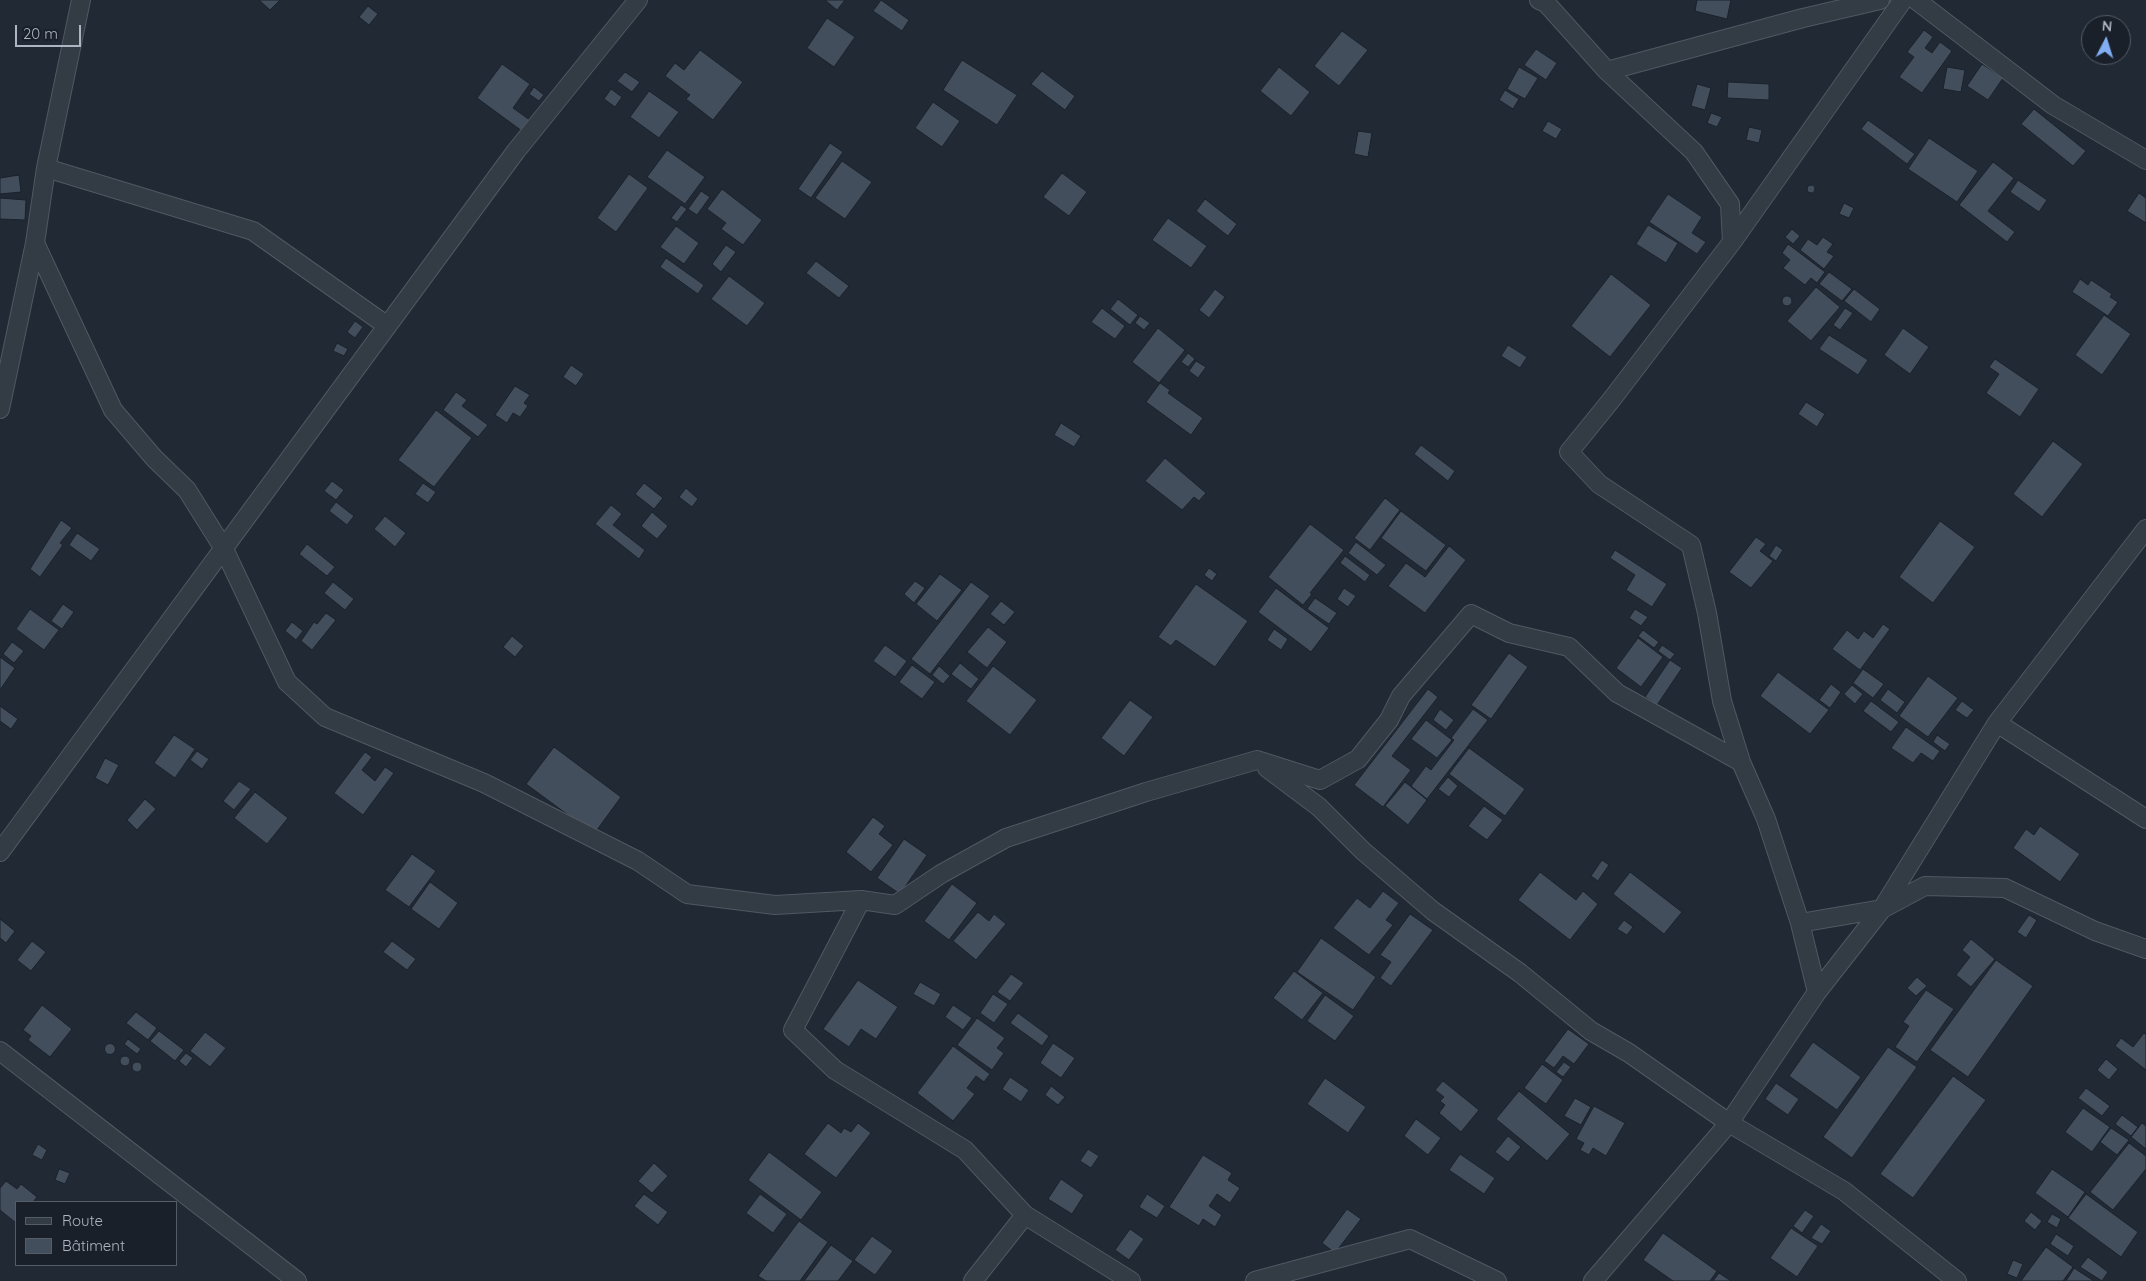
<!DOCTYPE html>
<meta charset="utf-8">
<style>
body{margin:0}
#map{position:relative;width:2146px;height:1281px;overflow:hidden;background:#202934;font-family:Quicksand,sans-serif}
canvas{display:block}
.legend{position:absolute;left:15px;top:1201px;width:162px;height:65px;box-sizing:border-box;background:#19202a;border:1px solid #545c67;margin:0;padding:6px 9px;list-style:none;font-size:15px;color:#adb5c2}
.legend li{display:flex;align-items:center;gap:10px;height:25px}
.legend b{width:25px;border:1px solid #545c67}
.north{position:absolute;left:2081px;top:15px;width:50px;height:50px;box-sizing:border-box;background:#19202a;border:1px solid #545c67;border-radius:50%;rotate:5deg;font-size:14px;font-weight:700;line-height:20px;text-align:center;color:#adb5c2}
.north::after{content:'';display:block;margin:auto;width:18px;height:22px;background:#82adf2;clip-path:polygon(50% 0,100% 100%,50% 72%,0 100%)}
.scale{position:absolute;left:15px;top:25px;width:66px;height:22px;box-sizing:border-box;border:2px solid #adb5c2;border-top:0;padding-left:6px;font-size:15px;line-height:18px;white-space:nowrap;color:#adb5c2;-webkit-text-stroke:4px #19202a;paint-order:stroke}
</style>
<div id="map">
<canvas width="2146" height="1281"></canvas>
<ul class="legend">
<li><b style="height:6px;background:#333b45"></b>Route</li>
<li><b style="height:14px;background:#434e5c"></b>Bâtiment</li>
</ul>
<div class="north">N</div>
<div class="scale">20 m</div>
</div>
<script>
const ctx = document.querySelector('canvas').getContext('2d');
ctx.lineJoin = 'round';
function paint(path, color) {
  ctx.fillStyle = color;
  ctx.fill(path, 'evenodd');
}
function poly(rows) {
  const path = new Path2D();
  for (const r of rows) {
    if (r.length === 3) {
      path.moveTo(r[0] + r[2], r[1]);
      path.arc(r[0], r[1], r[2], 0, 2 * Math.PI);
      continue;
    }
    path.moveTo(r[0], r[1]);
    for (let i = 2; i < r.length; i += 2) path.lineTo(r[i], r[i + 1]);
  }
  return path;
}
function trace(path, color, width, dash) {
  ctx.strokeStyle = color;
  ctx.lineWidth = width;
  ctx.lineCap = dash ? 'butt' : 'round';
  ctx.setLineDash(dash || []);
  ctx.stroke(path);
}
const building = poly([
 [259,0,280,0,270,10,259,0],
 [825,0,845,0,837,10,825,0],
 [881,0,909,20,902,31,873,11,881,0],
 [1697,0,1731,0,1727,19,1695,11,1697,0],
 [368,6,378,14,369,25,359,17,368,6],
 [827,18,855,37,834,67,807,48,827,18],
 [1924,30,1933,37,1925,48,1932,53,1940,42,1952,51,1922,93,1899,77,1914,57,1907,52,1924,30],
 [1342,31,1368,50,1339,86,1314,66,1342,31],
 [1536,49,1557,63,1546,80,1524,65,1536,49],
 [700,50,743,82,713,120,686,99,690,95,665,76,675,63,684,70,700,50],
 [962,60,1017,95,997,125,943,90,962,60],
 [502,64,530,84,513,108,530,120,522,131,477,98,502,64],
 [1982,64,2003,78,1988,100,1967,86,1982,64],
 [1279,67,1310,92,1291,116,1260,91,1279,67],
 [1519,67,1538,78,1525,99,1507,89,1519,67],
 [1947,67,1965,70,1961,92,1943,89,1947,67],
 [1042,71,1075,96,1065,110,1031,84,1042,71],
 [625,72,640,82,632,92,617,81,625,72],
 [1728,82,1769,84,1769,100,1727,98,1728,82],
 [1697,84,1711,88,1705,110,1691,106,1697,84],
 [534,87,544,95,539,101,529,94,534,87],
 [611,89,622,97,615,107,604,99,611,89],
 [1505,90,1519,99,1513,109,1499,100,1505,90],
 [649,91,679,112,659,138,630,117,649,91],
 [933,102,960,121,942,147,915,128,933,102],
 [2034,109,2086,151,2073,166,2021,124,2034,109],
 [1711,113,1722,117,1717,127,1707,123,1711,113],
 [1868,120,1915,154,1907,164,1861,129,1868,120],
 [1548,121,1562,129,1556,139,1542,131,1548,121],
 [1749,127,1762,130,1759,143,1746,140,1749,127],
 [1358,131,1372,133,1368,157,1354,154,1358,131],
 [1929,138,1978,171,1957,202,1908,169,1929,138],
 [830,143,843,152,811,198,798,189,830,143],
 [667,150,705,177,685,204,647,177,667,150],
 [842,161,872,182,845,219,815,198,842,161],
 [1993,162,2014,178,1988,211,2015,232,2007,242,1959,205,1993,162],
 [1062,173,1087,192,1069,216,1043,197,1062,173],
 [629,174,648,188,616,232,597,218,629,174],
 [19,175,21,192,0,194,0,178,19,175],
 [2018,180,2047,200,2039,212,2010,192,2018,180],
 [1811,189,4],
 [722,189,762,220,743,245,721,229,726,223,707,209,722,189],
 [701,191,710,197,697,215,688,209,701,191],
 [2139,193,2146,198,2146,223,2127,211,2139,193],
 [1668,194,1702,217,1692,233,1706,242,1697,254,1649,222,1668,194],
 [0,198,26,200,25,220,0,219,0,198],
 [1205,199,1237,224,1228,236,1196,211,1205,199],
 [1844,203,1854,208,1849,218,1839,214,1844,203],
 [681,205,687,209,677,222,671,218,681,205],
 [1168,218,1207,246,1191,268,1152,240,1168,218],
 [1648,225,1678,243,1666,263,1636,244,1648,225],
 [676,226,699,243,684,264,660,247,676,226],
 [1792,229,1800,236,1793,244,1785,237,1792,229],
 [1823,237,1833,244,1827,252,1834,256,1824,269,1800,250,1808,239,1817,245,1823,237],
 [1788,244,1825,272,1817,283,1811,278,1805,285,1783,268,1790,260,1782,253,1788,244],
 [726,245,736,252,721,272,712,264,726,245],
 [666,258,704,285,698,294,660,267,666,258],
 [816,261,849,286,839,298,806,273,816,261],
 [1829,272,1852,289,1842,301,1819,284,1829,272],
 [1611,274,1651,305,1610,357,1571,326,1611,274],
 [729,276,765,303,747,326,711,299,729,276],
 [2080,279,2088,285,2091,280,2112,294,2110,297,2118,302,2108,316,2072,292,2080,279],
 [1816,287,1840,307,1811,341,1787,321,1816,287],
 [1215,289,1225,297,1209,318,1199,310,1215,289],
 [1854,289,1880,309,1871,322,1844,301,1854,289],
 [1787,301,5],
 [1118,299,1138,315,1130,325,1110,309,1118,299],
 [1102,308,1125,326,1115,339,1091,322,1102,308],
 [1845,308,1853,313,1840,330,1833,325,1845,308],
 [2104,315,2131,334,2102,375,2075,355,2104,315],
 [1140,316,1150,323,1144,330,1135,323,1140,316],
 [355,321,363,327,355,338,347,332,355,321],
 [1158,328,1185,350,1159,383,1132,362,1158,328],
 [1903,328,1929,347,1910,374,1884,355,1903,328],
 [1829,335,1868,360,1858,375,1819,349,1829,335],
 [337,343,348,349,344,356,333,351,337,343],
 [1508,345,1527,357,1520,368,1501,356,1508,345],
 [1188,353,1195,359,1188,367,1181,362,1188,353],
 [1995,359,2039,389,2020,417,1986,393,1999,374,1989,367,1995,359],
 [1196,361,1206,367,1198,378,1189,371,1196,361],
 [571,365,584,374,576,386,563,377,571,365],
 [1160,383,1170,390,1168,393,1203,418,1191,435,1146,402,1160,383],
 [515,386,530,395,524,403,528,406,520,417,513,413,507,423,495,415,515,386],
 [456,392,467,400,462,406,488,425,478,437,443,410,456,392],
 [1806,402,1825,414,1817,427,1798,414,1806,402],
 [436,410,472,438,434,487,398,460,436,410],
 [1061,423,1081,436,1074,447,1054,435,1061,423],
 [2053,441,2083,464,2042,517,2013,494,2053,441],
 [1421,445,1455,471,1448,481,1414,454,1421,445],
 [1165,458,1206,493,1199,501,1194,497,1182,510,1145,481,1165,458],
 [332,481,344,490,336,500,324,491,332,481],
 [423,483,436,492,428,503,415,494,423,483],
 [644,483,663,498,654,509,635,494,644,483],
 [686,488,698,499,692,507,679,497,686,488],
 [1385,498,1400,510,1370,550,1354,538,1385,498],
 [336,502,354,516,347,525,329,511,336,502],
 [611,505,622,514,613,525,645,550,639,559,595,524,611,505],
 [1401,511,1446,545,1426,571,1381,538,1401,511],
 [652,512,668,526,657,539,641,526,652,512],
 [385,516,406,533,395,547,374,529,385,516],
 [61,520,72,528,60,543,63,545,40,577,30,569,61,520],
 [1940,521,1975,547,1933,603,1899,577,1940,521],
 [1310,524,1344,550,1310,593,1312,594,1303,605,1268,577,1310,524],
 [77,533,100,549,91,561,69,545,77,533],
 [1756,537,1766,544,1760,551,1773,561,1751,588,1729,572,1756,537],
 [1356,542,1386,565,1377,575,1348,553,1356,542],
 [307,544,335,567,327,576,299,554,307,544],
 [1776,545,1783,550,1776,561,1769,556,1776,545],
 [1449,546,1466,560,1425,613,1388,586,1406,563,1425,577,1449,546],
 [1615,550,1667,584,1652,607,1626,590,1635,575,1610,558,1615,550],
 [1345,556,1370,575,1365,582,1340,563,1345,556],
 [1209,568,1217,574,1212,581,1204,575,1209,568],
 [940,574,962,590,937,621,916,604,940,574],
 [915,581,925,588,914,603,904,594,915,581],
 [333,582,354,599,345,610,324,593,333,582],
 [971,582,990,596,930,674,911,659,971,582],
 [1196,584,1248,621,1215,667,1176,640,1171,646,1158,637,1196,584],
 [1276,588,1329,628,1311,652,1258,612,1276,588],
 [1344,588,1356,596,1348,607,1337,599,1344,588],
 [1315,598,1337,613,1329,624,1307,609,1315,598],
 [1001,601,1015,612,1004,625,990,614,1001,601],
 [63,604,74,612,62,629,51,621,63,604],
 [30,609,59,630,44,650,16,629,30,609],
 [1635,609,1648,617,1641,626,1629,618,1635,609],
 [326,613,336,620,312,650,301,641,314,622,317,624,326,613],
 [292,622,303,631,296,640,285,631,292,622],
 [1883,624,1890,629,1860,670,1832,649,1847,630,1858,639,1864,631,1873,638,1883,624],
 [988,627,1007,642,987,668,967,652,988,627],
 [1274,629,1288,639,1281,650,1267,640,1274,629],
 [1643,630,1659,642,1654,648,1638,636,1643,630],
 [512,636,524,646,515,657,503,647,512,636],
 [1638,638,1663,657,1641,687,1616,668,1638,638],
 [12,642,24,651,14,663,3,654,12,642],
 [885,645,907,661,895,677,873,661,885,645],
 [1662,645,1675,654,1670,660,1658,651,1662,645],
 [1509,653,1528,667,1491,719,1471,705,1509,653],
 [0,657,15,668,0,690,0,657],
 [1670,660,1682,668,1657,705,1645,697,1670,660],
 [960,663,979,679,971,689,951,674,960,663],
 [912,665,935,682,922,699,899,682,912,665],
 [939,666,950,676,943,684,932,675,939,666],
 [993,666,1037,700,1010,735,966,701,993,666],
 [1863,669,1884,684,1873,698,1853,683,1863,669],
 [1778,672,1829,710,1810,734,1760,696,1778,672],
 [1928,676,1958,698,1928,737,1899,716,1928,676],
 [1831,684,1841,692,1830,708,1819,700,1831,684],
 [1852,685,1863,694,1855,704,1844,694,1852,685],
 [1428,689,1438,697,1392,756,1411,770,1383,807,1354,785,1428,689],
 [1888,689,1905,702,1897,713,1880,700,1888,689],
 [1130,700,1153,717,1124,756,1101,738,1130,700],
 [1871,701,1899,722,1891,732,1863,711,1871,701],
 [1962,701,1974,710,1967,718,1955,710,1962,701],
 [0,706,18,719,11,729,0,721,0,706],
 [1440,709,1454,720,1446,730,1433,720,1440,709],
 [1473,709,1488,720,1427,799,1411,786,1426,766,1431,770,1454,740,1451,738,1473,709],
 [1426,720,1452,740,1437,758,1411,739,1426,720],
 [1906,727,1940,751,1933,761,1921,753,1913,763,1891,748,1906,727],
 [174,735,195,749,175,778,154,763,174,735],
 [1937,735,1950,744,1945,751,1933,742,1937,735],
 [554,747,621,797,594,834,526,784,554,747],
 [1469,748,1525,789,1505,816,1449,774,1469,748],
 [197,751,209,759,202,769,190,760,197,751],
 [365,752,372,757,362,770,375,781,385,767,394,773,363,815,334,793,365,752],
 [105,758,119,765,108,785,95,778,105,758],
 [1448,777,1458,786,1449,797,1438,789,1448,777],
 [239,781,251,789,234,810,223,801,239,781],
 [1405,782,1427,800,1408,825,1385,806,1405,782],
 [255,792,288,818,267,844,234,818,255,792],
 [145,799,156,809,137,830,127,820,145,799],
 [1484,806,1503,820,1487,840,1468,826,1484,806],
 [873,817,885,826,879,834,893,845,871,872,846,852,873,817],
 [2040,826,2080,854,2060,882,2013,848,2026,829,2034,835,2040,826],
 [904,839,927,855,900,894,877,878,904,839],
 [412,854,436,871,409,907,385,890,412,854],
 [1602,860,1609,865,1598,881,1591,876,1602,860],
 [1540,872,1576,900,1583,891,1598,904,1570,940,1518,900,1540,872],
 [1630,872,1682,912,1664,934,1613,894,1630,872],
 [430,882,458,903,439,929,411,909,430,882],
 [952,884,977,903,949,940,924,921,952,884],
 [1383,891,1399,903,1386,920,1393,925,1369,955,1333,928,1357,898,1370,908,1383,891],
 [978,912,989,921,994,914,1006,924,976,960,953,941,978,912],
 [1410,914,1433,930,1391,986,1380,978,1391,962,1380,955,1410,914],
 [2029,915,2037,920,2026,938,2017,932,2029,915],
 [0,919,15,931,6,943,0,938,0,919],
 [1624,920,1633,927,1627,935,1617,929,1624,920],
 [1321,938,1376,977,1353,1010,1297,972,1321,938],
 [1971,939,1995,959,1971,987,1956,975,1970,957,1962,950,1971,939],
 [32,941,46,952,31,971,17,960,32,941],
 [392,941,416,959,407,970,383,952,392,941],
 [1996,960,2033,986,1968,1077,1930,1050,1996,960],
 [1294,971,1323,993,1302,1020,1273,998,1294,971],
 [1011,974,1024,983,1010,1001,997,992,1011,974],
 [1917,977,1927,986,1916,996,1907,988,1917,977],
 [858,980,898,1007,876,1039,861,1029,849,1047,823,1029,858,980],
 [920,982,941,994,934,1006,913,994,920,982],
 [1926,990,1954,1009,1917,1062,1895,1047,1909,1026,1903,1022,1926,990],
 [993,994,1008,1004,994,1023,980,1013,993,994],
 [1325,995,1354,1016,1335,1041,1307,1021,1325,995],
 [42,1005,72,1029,50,1057,28,1040,31,1036,23,1030,42,1005],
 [953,1005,972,1018,963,1030,945,1017,953,1005],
 [136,1012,157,1028,148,1040,126,1023,136,1012],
 [1018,1013,1049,1036,1042,1046,1010,1023,1018,1013],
 [977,1018,1005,1038,997,1048,1004,1053,992,1070,957,1045,977,1018],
 [1568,1029,1589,1044,1574,1064,1563,1056,1554,1068,1544,1061,1568,1029],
 [159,1031,184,1050,175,1061,150,1041,159,1031],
 [205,1032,226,1048,210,1067,190,1051,205,1032],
 [2144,1033,2146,1035,2146,1070,2115,1046,2121,1038,2133,1047,2144,1033],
 [128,1039,141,1049,137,1054,124,1044,128,1039],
 [1813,1042,1861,1077,1837,1110,1789,1076,1813,1042],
 [1053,1043,1075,1058,1061,1078,1040,1063,1053,1043],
 [110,1049,5.5],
 [953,1046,990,1074,984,1082,976,1076,967,1088,975,1094,953,1121,917,1093,953,1046],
 [1888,1047,1917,1067,1852,1158,1823,1137,1888,1047],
 [186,1053,193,1058,186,1067,179,1061,186,1053],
 [125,1061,5],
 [2106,1059,2118,1069,2109,1080,2097,1070,2106,1059],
 [1564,1062,1571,1067,1563,1077,1556,1072,1564,1062],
 [137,1067,5],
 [1542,1064,1563,1080,1546,1104,1524,1088,1542,1064],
 [1953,1076,1986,1100,1913,1198,1880,1174,1953,1076],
 [1010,1077,1029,1090,1021,1102,1002,1089,1010,1077],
 [1325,1078,1366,1107,1348,1133,1307,1104,1325,1078],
 [1443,1081,1479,1110,1461,1132,1439,1113,1445,1105,1440,1101,1444,1097,1435,1090,1443,1081],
 [1776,1083,1799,1099,1788,1115,1765,1099,1776,1083],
 [1051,1086,1065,1097,1058,1105,1045,1095,1051,1086],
 [2086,1088,2110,1106,2102,1116,2078,1098,2086,1088],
 [1519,1091,1570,1134,1547,1161,1496,1119,1519,1091],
 [1575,1098,1591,1107,1581,1125,1564,1116,1575,1098],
 [1594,1106,1625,1123,1606,1156,1593,1148,1589,1155,1580,1150,1584,1143,1576,1139,1594,1106],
 [2083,1108,2110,1127,2092,1152,2065,1132,2083,1108],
 [2122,1115,2138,1127,2131,1136,2115,1124,2122,1115],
 [1416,1119,1441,1138,1428,1155,1404,1136,1416,1119],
 [828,1123,841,1133,844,1128,851,1132,858,1123,871,1133,836,1178,804,1154,828,1123],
 [2142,1123,2146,1126,2146,1149,2131,1137,2142,1123],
 [2111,1128,2129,1140,2117,1155,2100,1142,2111,1128],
 [1508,1136,1521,1147,1508,1162,1495,1152,1508,1136],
 [2129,1143,2146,1156,2146,1169,2113,1210,2090,1192,2129,1143],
 [38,1144,47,1150,42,1160,32,1155,38,1144],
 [1088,1149,1099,1156,1091,1168,1080,1161,1088,1149],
 [769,1152,822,1192,801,1220,748,1180,769,1152],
 [1460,1154,1495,1178,1484,1194,1449,1170,1460,1154],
 [1203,1155,1232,1173,1228,1180,1240,1188,1230,1203,1217,1194,1209,1206,1222,1215,1215,1227,1203,1219,1199,1226,1169,1207,1203,1155],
 [654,1163,668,1176,652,1193,638,1181,654,1163],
 [59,1169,70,1173,65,1184,55,1180,59,1169],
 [2052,1169,2085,1192,2068,1217,2035,1193,2052,1169],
 [1061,1179,1084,1195,1072,1214,1048,1199,1061,1179],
 [6,1181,17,1189,21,1184,37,1197,33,1202,16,1202,16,1223,0,1210,0,1188,6,1181],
 [644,1194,668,1212,658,1225,634,1206,644,1194],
 [760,1194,787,1214,773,1233,746,1213,760,1194],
 [1147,1194,1165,1206,1157,1218,1139,1207,1147,1194],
 [2086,1194,2138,1232,2121,1257,2068,1218,2086,1194],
 [1347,1209,1361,1219,1335,1253,1322,1243,1347,1209],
 [1805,1210,1814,1216,1802,1233,1793,1226,1805,1210],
 [2031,1212,2042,1221,2035,1230,2024,1221,2031,1212],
 [2052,1214,2061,1219,2057,1228,2047,1222,2052,1214],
 [799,1221,828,1242,800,1281,766,1281,758,1276,799,1221],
 [1821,1224,1831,1231,1822,1244,1811,1238,1821,1224],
 [1791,1228,1818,1246,1797,1277,1770,1258,1791,1228],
 [1130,1229,1144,1239,1129,1260,1115,1250,1130,1229],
 [1663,1233,1717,1271,1710,1281,1673,1281,1643,1260,1663,1233],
 [2056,1234,2074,1246,2068,1256,2050,1244,2056,1234],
 [872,1236,893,1251,875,1275,854,1260,872,1236],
 [831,1245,853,1261,838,1281,804,1281,831,1245],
 [2046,1247,2073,1267,2063,1281,2021,1281,2046,1247],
 [2088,1257,2108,1272,2102,1281,2080,1267,2088,1257],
 [2013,1260,2023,1264,2017,1278,2007,1274,2013,1260],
 [2074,1268,2094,1281,2066,1281,2074,1268],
 [1719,1273,1731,1281,1713,1281,1719,1273]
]);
const street = poly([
 [81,0,46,168,35,243,113,410,154,458,187,490,224,549,287,682,325,717,484,783,638,861,687,894,775,905,861,900,793,1030,835,1070,965,1150,1025,1215,1131,1281],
 [1539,0,1546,3,1607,71,1694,152,1730,204,1732,242,1612,399,1569,452,1599,484,1691,545,1707,613,1722,701,1741,762,1766,819,1800,923,1817,992],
 [1916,0,2053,105,2146,160],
 [1607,71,1803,18,1880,0],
 [46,168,253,231,386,325],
 [1732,242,1903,0],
 [0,409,35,243],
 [1997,723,2146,819],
 [1267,768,1319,807,1363,851,1433,911,1520,973,1591,1031,1629,1053,1729,1123,1844,1191,1957,1281],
 [0,852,516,151,638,0],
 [861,900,895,905,941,874,1006,838,1146,792,1257,760,1320,780,1358,759,1389,720,1401,696,1471,614,1509,633,1569,647,1617,693,1741,762],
 [1800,923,1882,909,1925,886,2005,888,2095,931,2146,949],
 [0,1051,297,1281],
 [973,1281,1025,1215],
 [1255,1281,1410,1239,1497,1281],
 [1593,1281,1729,1123,1817,992,1882,909,1997,723,2146,529]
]);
paint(building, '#434e5c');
trace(building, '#1b222c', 1);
trace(street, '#515863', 20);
trace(street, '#333b45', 18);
</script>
